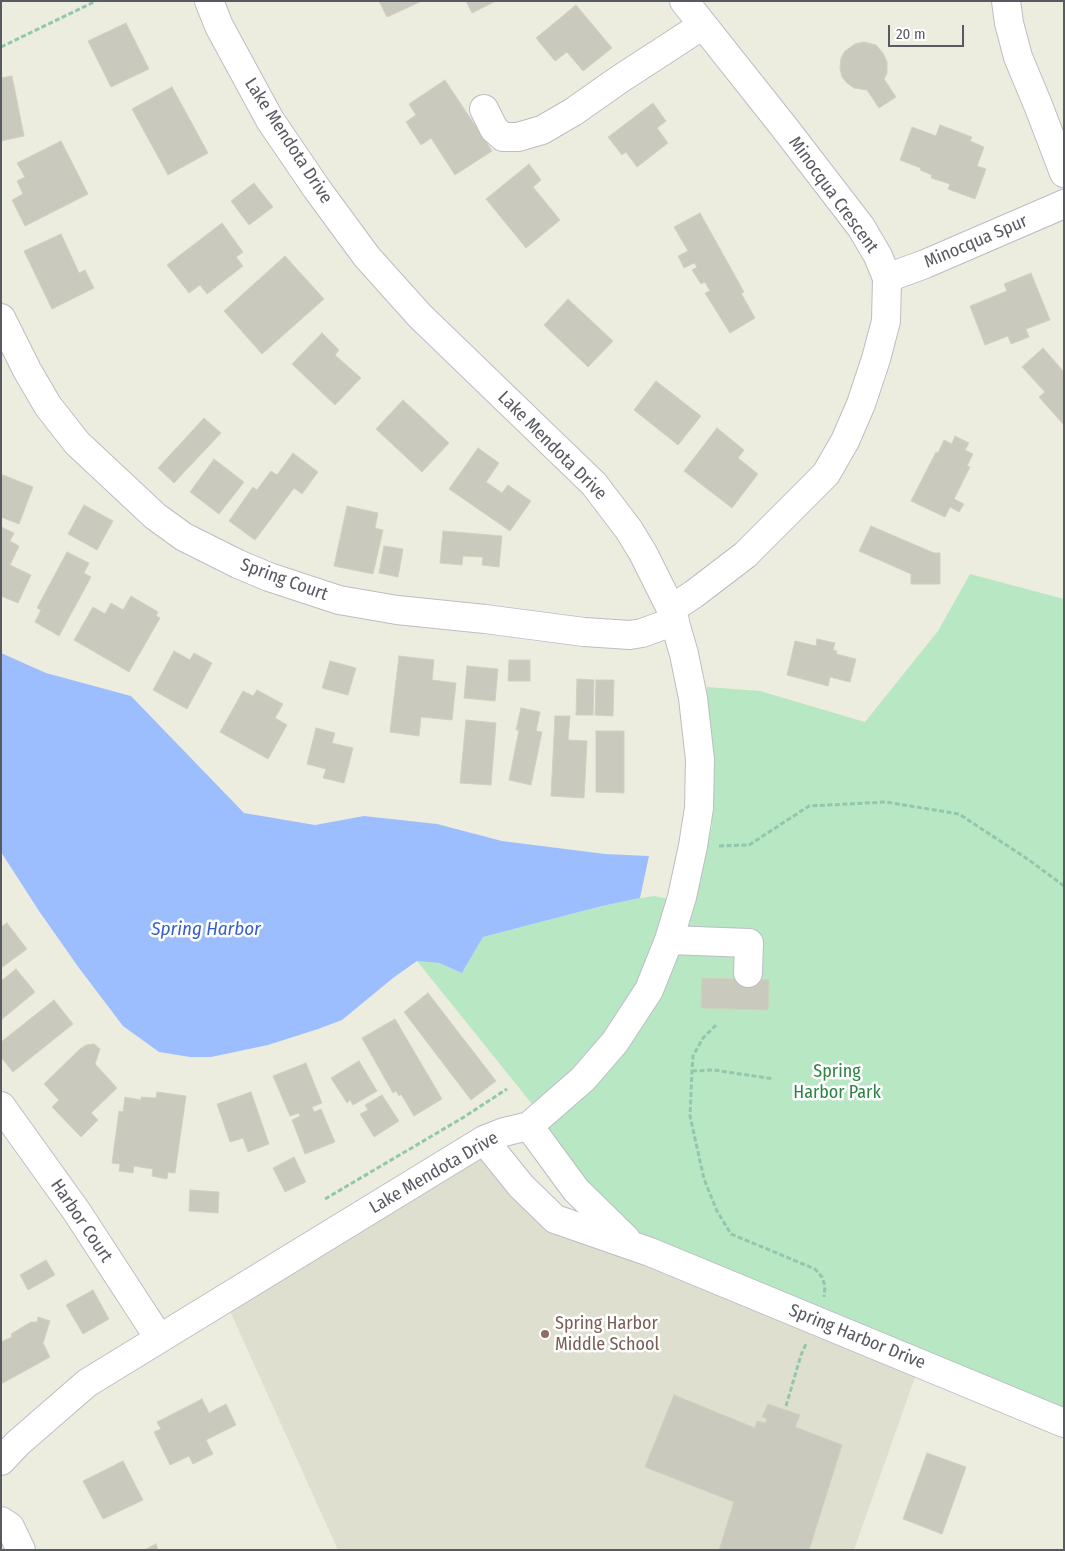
<!DOCTYPE html>
<style>
body{margin:0}
#map{position:relative;width:1065px;height:1551px;overflow:hidden;background:#ededdf;font-family:"Fira Sans Condensed",sans-serif}
canvas{display:block}
.frame{position:absolute;inset:0;border:2px solid #585a61;pointer-events:none}
.scale{position:absolute;left:888px;top:25px;width:76px;height:22px;box-sizing:border-box;border:2px solid #585a61;border-top:0;padding-left:6px;font-size:15px;line-height:18px;white-space:nowrap;color:#585a61;-webkit-text-stroke:4px #fff;paint-order:stroke}
</style>
<div id="map">
<canvas width="1065" height="1551"></canvas>
<div class="frame"></div>
<div class="scale">20 m</div>
</div>
<script>
const ctx = document.querySelector('canvas').getContext('2d');
ctx.lineJoin = 'round';
function paint(path, color) {
  ctx.fillStyle = color;
  ctx.fill(path, 'evenodd');
}
function poly(rows) {
  const path = new Path2D();
  for (const r of rows) {
    path.moveTo(r[0], r[1]);
    for (let i = 2; i < r.length; i += 2) path.lineTo(r[i], r[i + 1]);
  }
  return path;
}
function trace(path, color, width, dash) {
  ctx.strokeStyle = color;
  ctx.lineWidth = width;
  ctx.lineCap = dash ? 'butt' : 'round';
  ctx.setLineDash(dash || []);
  ctx.stroke(path);
}
function drawText(font, color, halo, rows, align = 'center') {
  ctx.font = font + ' "Fira Sans Condensed",sans-serif';
  ctx.lineWidth = 5;
  ctx.setLineDash([]);
  ctx.textBaseline = 'middle';
  ctx.strokeStyle = halo;
  ctx.fillStyle = color;
  for (const [text, x, y, turn = 0] of rows) {
    ctx.save();
    ctx.translate(x, y);
    ctx.rotate((+turn || 0) * Math.PI / 180);
    ctx.textAlign = isNaN(turn) ? turn : align;
    if (halo) ctx.strokeText(text, 0, 0);
    ctx.fillText(text, 0, 0);
    ctx.restore();
  }
}
const education = poly([
 [484,1140,555,1219,920,1363,854,1550,338,1550,224,1298]
]);
const green = poly([
 [970,574,1064,599,1064,1423,650,1252,529,1126,532,1104,417,961,439,963,462,973,483,937,602,906,640,898,655,896,695,905,712,825,714,760,708,716,707,687,760,691,865,722,938,631]
]);
const water = poly([
 [1,653,46,673,131,696,244,813,315,825,364,816,437,824,502,841,605,854,649,856,640,898,602,906,483,937,462,973,439,963,417,961,393,978,342,1020,318,1029,268,1045,211,1057,190,1057,159,1052,123,1026,79,968,39,911,1,852]
]);
const building = poly([
 [379,1,422,1,387,17,379,1],
 [466,1,496,1,472,13,466,1],
 [576,5,612,48,583,71,567,52,555,61,536,38,576,5],
 [126,23,149,69,111,87,88,41,126,23],
 [864,42,876,45,883,53,887,62,887,73,884,79,896,97,879,108,867,90,854,88,847,83,842,77,840,68,841,58,845,51,855,44,864,42],
 [12,76,24,136,1,141,1,78,12,76],
 [445,80,492,151,455,175,431,138,421,145,406,122,416,115,409,104,445,80],
 [172,87,208,153,168,175,132,109,172,87],
 [653,103,666,121,657,128,668,143,637,167,626,152,622,155,608,137,653,103],
 [940,125,972,137,970,141,984,147,977,166,986,169,975,199,948,189,950,184,931,178,932,175,920,170,921,168,900,160,912,127,936,136,940,125],
 [61,141,88,194,25,226,12,200,23,194,17,181,25,177,17,163,61,141],
 [529,164,541,180,533,187,560,220,526,248,486,199,529,164],
 [254,183,273,207,249,225,231,201,254,183],
 [700,213,744,292,741,293,755,318,730,333,705,293,710,291,705,282,701,284,692,270,697,267,694,263,684,268,678,256,688,251,674,227,700,213],
 [222,223,243,252,236,257,243,266,207,294,200,285,189,293,167,265,222,223],
 [61,234,79,273,85,270,94,288,52,309,24,251,61,234],
 [285,256,324,299,262,354,224,311,285,256],
 [1031,273,1050,320,1026,329,1029,337,1011,344,1008,336,985,345,970,306,1007,291,1004,284,1031,273],
 [568,299,613,341,588,367,544,325,568,299],
 [322,333,339,350,335,355,361,378,335,405,292,364,322,333],
 [1043,348,1064,372,1064,425,1039,397,1045,392,1022,367,1043,348],
 [656,381,701,416,678,445,634,410,656,381],
 [403,400,449,443,422,472,376,429,403,400],
 [204,418,221,433,174,483,158,468,204,418],
 [717,428,744,450,738,458,758,474,732,508,684,471,717,428],
 [955,436,969,443,965,450,973,454,967,466,970,467,954,499,964,504,959,512,950,507,945,517,911,501,936,452,938,453,944,440,952,444,955,436],
 [478,448,499,463,486,482,502,493,508,485,531,501,510,531,449,489,478,448],
 [293,453,318,472,302,494,294,488,255,540,229,521,253,487,257,490,271,471,277,475,293,453],
 [214,459,244,482,219,514,190,492,214,459],
 [3,475,33,487,19,524,1,517,1,481,3,475],
 [84,505,113,521,97,550,68,534,84,505],
 [347,506,378,513,375,528,383,530,373,574,334,566,347,506],
 [871,526,934,553,940,553,940,584,911,584,911,574,859,551,871,526],
 [1,527,14,533,10,541,19,546,10,565,31,575,18,603,1,596,1,527],
 [443,531,502,536,499,567,482,565,483,557,463,556,462,565,440,563,443,531],
 [384,546,403,549,398,577,379,573,384,546],
 [67,552,89,563,84,573,91,577,59,636,35,622,41,610,37,608,67,552],
 [131,596,158,612,156,616,160,618,129,672,74,640,93,607,105,614,111,603,123,610,131,596],
 [817,639,835,643,833,650,837,651,836,654,856,659,850,682,830,677,828,686,787,675,795,641,816,646,817,639],
 [174,651,190,660,194,653,212,663,187,709,153,690,174,651],
 [399,656,434,660,432,680,456,683,452,720,421,717,419,736,390,732,399,656],
 [509,660,530,660,530,681,508,681,509,660],
 [330,661,356,668,348,695,322,688,330,661],
 [467,666,498,669,495,701,464,698,467,666],
 [577,679,594,680,593,715,576,715,577,679],
 [596,680,614,680,613,716,595,715,596,680],
 [257,690,283,704,275,718,287,725,268,759,220,732,243,691,253,696,257,690],
 [521,708,540,712,536,731,542,732,531,785,509,780,519,730,516,730,521,708],
 [555,716,570,716,568,740,587,741,584,798,551,796,555,716],
 [466,720,496,723,491,785,460,783,466,720],
 [316,728,335,733,332,743,353,748,344,783,323,778,326,769,307,764,316,728],
 [596,731,624,731,624,793,596,792,596,731],
 [7,923,27,949,1,968,1,927,7,923],
 [16,969,35,992,1,1020,1,981,16,969],
 [702,978,769,980,768,1010,701,1008,702,978],
 [428,993,496,1081,471,1100,404,1012,428,993],
 [54,1000,73,1024,13,1072,1,1057,1,1042,54,1000],
 [395,1019,442,1099,414,1116,401,1094,399,1096,396,1091,393,1093,362,1038,395,1019],
 [94,1044,100,1049,95,1064,117,1088,91,1113,98,1120,81,1137,52,1107,59,1100,44,1084,80,1049,86,1045,94,1044],
 [359,1061,377,1091,353,1105,350,1100,347,1103,331,1078,359,1061],
 [306,1063,322,1103,312,1107,314,1112,321,1109,335,1142,305,1154,292,1120,300,1116,299,1113,290,1116,273,1076,306,1063],
 [157,1092,186,1096,175,1173,168,1172,167,1179,152,1176,153,1169,134,1166,133,1173,119,1171,120,1164,112,1163,119,1111,123,1112,125,1097,141,1100,141,1097,156,1098,157,1092],
 [251,1092,269,1144,248,1152,243,1138,230,1142,217,1104,251,1092],
 [382,1095,399,1121,374,1137,360,1114,368,1110,365,1105,382,1095],
 [294,1157,306,1182,285,1192,273,1168,294,1157],
 [190,1190,219,1192,218,1213,189,1211,190,1190],
 [46,1260,55,1275,28,1290,20,1275,46,1260],
 [93,1290,109,1319,83,1334,66,1305,93,1290],
 [38,1317,50,1321,43,1343,50,1357,1,1384,1,1342,12,1337,11,1334,31,1322,37,1322,38,1317],
 [674,1395,755,1428,757,1421,765,1423,767,1419,762,1417,768,1404,800,1415,795,1427,842,1445,809,1550,719,1550,734,1502,645,1467,674,1395],
 [202,1399,209,1413,226,1404,236,1425,206,1440,213,1454,193,1464,189,1456,170,1465,154,1432,161,1429,157,1422,202,1399],
 [927,1453,966,1467,942,1534,903,1519,927,1453],
 [123,1461,143,1500,103,1519,83,1481,123,1461],
 [156,1544,158,1550,144,1550,156,1544]
]);
const path = poly([
 [1,47,96,1],
 [719,846,749,845,809,806,886,802,959,814,1029,860,1064,886],
 [716,1025,703,1038,693,1056,692,1071,690,1116,704,1179,717,1211,731,1234,815,1269,822,1277,825,1286,824,1297],
 [692,1071,714,1070,774,1079],
 [325,1199,464,1117,507,1089],
 [786,1406,801,1355,806,1344]
]);
const minor = poly([
 [1006,1,1009,23,1018,57,1038,105,1064,173],
 [484,109,494,129,503,137,518,137,542,130,573,112,620,79,703,25],
 [887,278,925,264,1064,204],
 [1,318,27,370,48,406,77,443,155,516,184,537,238,564,269,577,339,600,397,610,485,619,584,632,630,635,642,633,675,621],
 [671,609,694,594,745,555,826,474,845,441,861,404,876,359,886,321,887,278,878,256,861,227,784,127,684,1],
 [669,940,749,943,748,973],
 [1,1106,77,1212,159,1338],
 [529,1126,576,1190,626,1239],
 [484,1140,521,1186,555,1219,650,1252,1064,1423],
 [1,1461,18,1443,87,1383,484,1140,504,1132,529,1126,583,1079,615,1042,649,990,669,940,682,897,693,846,699,808,700,760,693,698,684,654,671,609,643,553,629,530,594,484,420,316,367,257,317,189,270,120,219,26,209,1],
 [1,1521,10,1527,21,1550]
]);
const markers = [
 [545,1334,5,"#8d6e63"]
];
const streetNames = [
 ["Lake Mendota Drive",288,141,57],
 ["Minocqua Crescent",833,195,54],
 ["Minocqua Spur",976,242,-23],
 ["Lake Mendota Drive",552,446,45],
 ["Spring Court",284,580,20],
 ["Lake Mendota Drive",434,1173,-30],
 ["Harbor Court",81,1221,56],
 ["Spring Harbor Drive",857,1337,22]
];
const parkNames = [
 ["Spring",837,1072],
 ["Harbor Park",837,1093]
];
const educationNames = [
 ["Spring Harbor",555,1324],
 ["Middle School",555,1345]
];
const waterNames = [
 ["Spring Harbor",206,930]
];
paint(education, '#dfdfcf');
paint(green, '#b8e7c3');
paint(water, '#9cbeff');
paint(building, '#cac9be');
trace(building, '#d2d0bd', 1);
trace(minor, '#bcbdc4', 30);
trace(path, '#91c8ad', 3, [5, 2.5]);
trace(minor, '#fff', 28);
for (const [x, y, r, color] of markers) {
  const dot = new Path2D();
  dot.arc(x, y, r, 0, 2 * Math.PI);
  ctx.fillStyle = color;
  ctx.fill(dot);
  trace(dot, '#fff', 2);
}
drawText('18px', '#585a61', '#fff', streetNames);
drawText('18px', '#2d8444', '#fff', parkNames);
drawText('18px', '#785e54', '#fff', educationNames, 'left');
drawText('italic 19px', '#365ecb', '#fff', waterNames);
</script>
